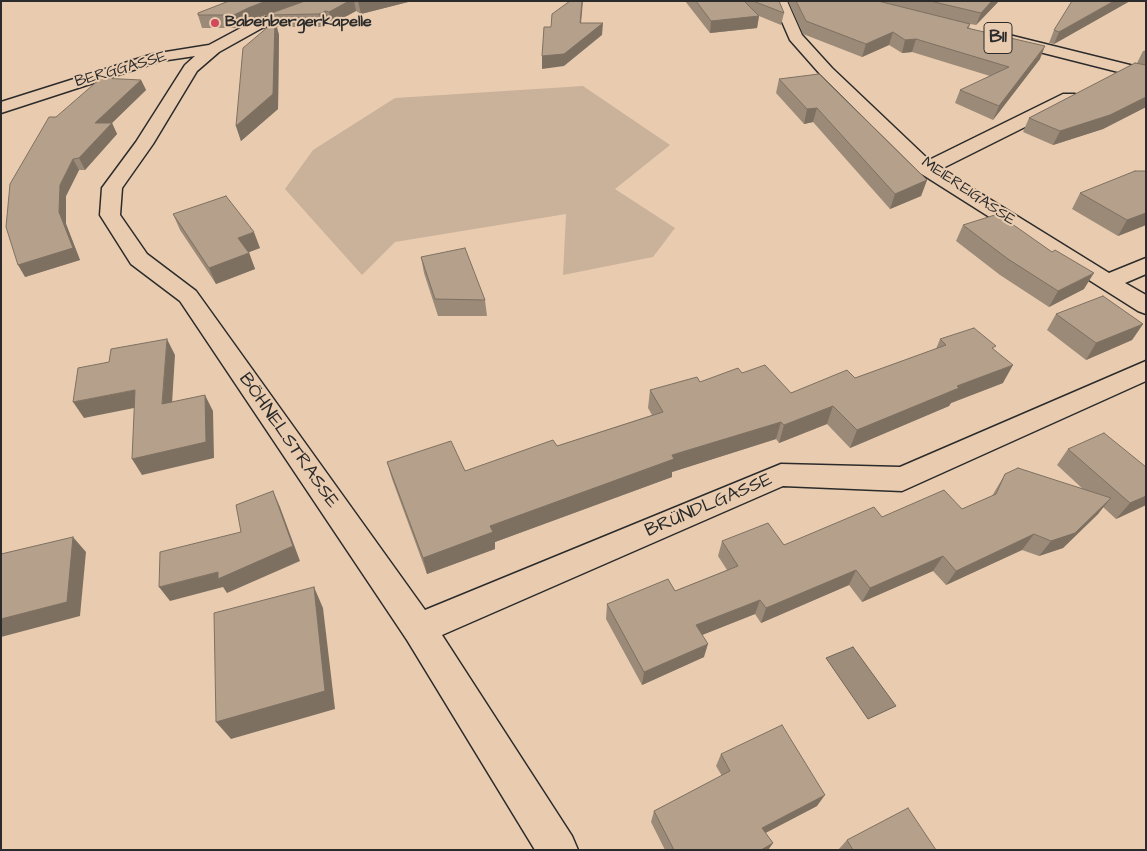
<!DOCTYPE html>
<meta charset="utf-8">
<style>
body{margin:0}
#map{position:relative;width:1147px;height:851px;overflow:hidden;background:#e9ccb0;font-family:"Architects Daughter",sans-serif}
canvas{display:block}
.frame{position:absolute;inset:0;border:2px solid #2b2b2b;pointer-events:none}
</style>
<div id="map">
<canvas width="1147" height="851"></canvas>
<div class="frame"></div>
</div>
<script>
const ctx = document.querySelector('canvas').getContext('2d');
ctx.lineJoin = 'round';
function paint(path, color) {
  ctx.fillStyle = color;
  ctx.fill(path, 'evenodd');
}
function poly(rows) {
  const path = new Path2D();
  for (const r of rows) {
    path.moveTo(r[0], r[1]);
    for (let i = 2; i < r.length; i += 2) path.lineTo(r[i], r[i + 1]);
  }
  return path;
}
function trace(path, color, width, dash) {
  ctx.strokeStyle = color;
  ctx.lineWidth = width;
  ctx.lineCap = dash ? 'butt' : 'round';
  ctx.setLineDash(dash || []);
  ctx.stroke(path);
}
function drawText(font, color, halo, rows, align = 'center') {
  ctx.font = font + ' "Architects Daughter",sans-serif';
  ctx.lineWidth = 4;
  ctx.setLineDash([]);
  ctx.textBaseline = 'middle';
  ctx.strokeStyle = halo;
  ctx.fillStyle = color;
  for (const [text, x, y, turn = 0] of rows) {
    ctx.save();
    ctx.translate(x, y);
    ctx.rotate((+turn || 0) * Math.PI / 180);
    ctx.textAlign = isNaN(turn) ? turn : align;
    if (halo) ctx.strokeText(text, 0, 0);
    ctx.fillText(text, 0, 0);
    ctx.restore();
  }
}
const green = poly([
 [583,86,670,145,615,189,675,228,653,257,563,275,566,214,395,242,362,275,285,189,313,150,395,98]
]);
const water = poly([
 [853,647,896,706,868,719,826,658,853,647]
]);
const minor = poly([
 [311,1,332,1,330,4,262,28,219,52,197,71,153,144,122,188,120,215,147,254,196,291,425,610,781,464,900,467,1146,361,1146,381,902,491,783,486,442,635,572,836,578,850,535,850,407,640,180,301,131,264,100,215,102,188,136,142,185,65,195,56,161,61,1,113,1,102,153,54,209,45,252,22,311,1],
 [773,1,787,1,802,35,832,68,929,160,1063,94,1075,94,1078,98,1075,102,941,169,1109,273,1146,258,1146,274,1125,283,1146,295,1146,314,1138,311,920,173,820,74,790,40,773,1]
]);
const primary = poly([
 [1009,35,1146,69,1146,79,1004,43,1001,40,1009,35]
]);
const wall = poly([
 [229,1,412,1,361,14,356,11,332,24,328,23,322,27,277,27,279,35,278,109,241,141,236,126,269,26,266,15,251,20,237,28,202,28,198,15],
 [685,1,779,1,784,13,781,25,759,16,757,28,710,33],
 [788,1,999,1,976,25,970,24,969,28,1040,59,993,120,955,103,960,90,990,76,912,52,902,53,889,45,862,57,803,34],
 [1130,1,1054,44,1049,43,1054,30],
 [1146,50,1146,107,1103,129,1053,145,1023,132,1029,118,1137,63,1143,51],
 [779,79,927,180,921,196,890,209,813,122,804,124,776,93],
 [141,80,146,90,112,123,117,134,85,170,79,170,66,196,66,224,80,260,25,277,56,117],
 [1146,171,1146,225,1118,236,1072,209,1080,193],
 [173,214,260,248,249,252,255,269,216,284,180,230],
 [963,225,1084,289,1049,307,1000,275,956,241],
 [421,257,485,300,487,316,438,316,424,273],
 [1056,314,1143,324,1132,340,1086,360,1047,330],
 [940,339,994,350,1003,383,951,403,949,406,850,448,827,424,779,443,776,439,672,472,672,477,495,542,495,549,427,574,392,479,387,462,465,471,557,446,652,415,648,408,650,390,700,382,742,373,791,393,855,378,936,349],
 [1068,449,1146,505,1116,519,1103,507,1098,514,1063,548,1039,556,1022,550,946,585,933,571,862,602,849,585,761,623,755,614,702,635,704,657,642,685,606,619,607,604,675,591,727,570,718,556,722,541,784,545,882,517,962,509,992,496,1005,474,1084,490,1057,465],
 [721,754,817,806,765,833,773,843,768,850,665,850,651,822,654,811,722,776,716,766],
 [847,840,936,850,838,850]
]);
const shadedWall = poly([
 [266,1,305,1,251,20,237,28,234,15,248,8],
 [349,1,354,1,356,11,332,24,329,12],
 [358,1,412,1,361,14],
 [582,1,583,1,580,35,580,23],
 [992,1,999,1,976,25,981,13],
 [1114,1,1130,1,1054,44,1059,32],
 [326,11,328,23,322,27,319,14],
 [759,16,757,28,710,33,711,21],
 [275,21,279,35,278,109,241,141,236,126],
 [603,23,602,35,564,66,542,69,542,56],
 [893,32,889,45,862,57,866,44],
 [916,39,912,52,902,53,905,40],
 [1045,46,1040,59,993,120,999,106],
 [141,80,146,90,112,123,117,134,85,170,79,158,95,123],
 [1146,97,1146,107,1103,129,1053,145,1060,131],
 [817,108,813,122,804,124,807,109],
 [73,159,79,170,66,196,66,224,80,260,25,277,18,265,59,212,60,185],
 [927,180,921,196,890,209,895,194],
 [1146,213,1146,225,1118,236,1127,220],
 [254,232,260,248,244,254,238,238],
 [249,253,255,269,216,284,209,268],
 [1094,273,1084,289,1049,307,1058,291],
 [1143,324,1132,340,1086,360,1096,343],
 [167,339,175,355,171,420,162,404],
 [1013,365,1003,383,951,403,949,406,850,448,857,430,957,386],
 [135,390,144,406,84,418,73,402],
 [205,395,213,411,214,458,142,475,132,459],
 [833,406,827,424,779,443,784,425],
 [781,422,776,439,672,472,672,477,495,542,495,549,427,574,423,558,490,526,672,455],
 [273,491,280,507,300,561,227,593,223,587,170,601,159,587,218,572],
 [1146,496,1146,505,1116,519,1130,503],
 [1111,498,1098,514,1063,548,1039,556,1051,541],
 [1034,534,1022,550,946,585,956,571],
 [73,537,86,552,80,616,1,637,1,619],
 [943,556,933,571,862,602,870,588],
 [856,570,849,585,761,623,766,608],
 [314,587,323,608,335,709,231,739,216,722],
 [760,600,755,614,692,639,696,625],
 [708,644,704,657,642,685,644,672],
 [825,795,817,806,756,838,762,828],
 [773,843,768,850,761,850]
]);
const building = poly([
 [229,1,266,1,248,8,234,15,198,15,198,13,229,1],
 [305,1,349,1,329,12,326,11,319,14,266,15,305,1],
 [570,1,582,1,580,23,603,23,564,54,542,56,544,27,551,27,552,14,570,1],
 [696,1,744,1,759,16,711,21,696,1],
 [753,1,779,1,784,13,753,1],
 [796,1,878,1,970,24,967,28,1045,46,999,106,960,90,1009,67,916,39,905,40,893,32,866,44,806,21,796,1],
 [930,1,992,1,981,13,930,1],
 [1072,1,1114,1,1059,32,1054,30,1072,1],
 [275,21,273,94,236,126,243,48,275,21],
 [1135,63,1146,65,1146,97,1110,115,1060,131,1029,118,1135,63],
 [819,74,927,180,895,194,817,108,807,109,779,79,819,74],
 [101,78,141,80,95,123,112,123,79,158,73,159,60,185,59,212,73,248,18,265,6,227,10,184,49,117,56,117,101,78],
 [1135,171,1146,171,1146,213,1127,220,1080,193,1135,171],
 [226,196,254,232,238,238,249,253,209,268,173,214,226,196],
 [998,214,1052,252,1055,250,1094,273,1058,291,1008,259,963,225,998,214],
 [465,248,485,300,435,299,421,257,465,248],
 [1103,296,1143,324,1096,343,1056,314,1103,296],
 [974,328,996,346,992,348,1013,365,957,386,959,388,857,430,833,406,784,425,781,422,672,455,674,459,490,526,493,532,423,558,387,462,451,441,465,471,553,440,557,446,663,412,650,390,697,377,700,382,738,368,742,373,765,365,791,393,847,370,855,378,946,345,940,339,974,328],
 [167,339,162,404,205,395,206,442,132,459,135,390,73,402,78,368,109,362,111,349,167,339],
 [1104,433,1146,467,1146,496,1130,503,1068,449,1104,433],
 [1018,468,1111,498,1075,533,1051,541,1034,534,956,571,943,556,870,588,856,570,766,608,760,600,696,625,708,644,644,672,607,604,668,579,675,591,738,566,722,541,768,523,784,545,874,507,882,517,944,490,962,509,996,494,1005,474,1018,468],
 [273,491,293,546,218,579,218,572,159,587,160,552,241,532,236,505,273,491],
 [73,537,67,602,1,619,1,554,73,537],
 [314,587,325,691,216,722,214,613,314,587],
 [782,725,825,795,762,828,773,843,761,850,674,850,654,811,730,771,721,754,782,725],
 [908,808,936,850,853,850,847,840,908,808]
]);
const markers = [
 [215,23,5,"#d1495b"]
];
const farPoinames = [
 ["Babenbergerkapelle",225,23]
];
const farStreetnames = [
 ["BERGGASSE",121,70,-16],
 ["MEIEREIGASSE",968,192,34]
];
const shields = [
 [998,38,28]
];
const shieldNames = [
 ["B11",998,38]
];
const streetNames = [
 ["BÖHNELSTRASSE",288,441,55],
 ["BRÜNDLGASSE",709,506,-23]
];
paint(green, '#cab19a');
paint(water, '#9e8d7b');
trace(water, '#70665b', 1);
trace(minor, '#2b2b2b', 3);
trace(primary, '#2b2b2b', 3);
paint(minor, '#e9ccb0');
paint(primary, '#e9ccb0');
paint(wall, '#9b8a78');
paint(shadedWall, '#7e7061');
paint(building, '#b4a08b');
trace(building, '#7e7061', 1);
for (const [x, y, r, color] of markers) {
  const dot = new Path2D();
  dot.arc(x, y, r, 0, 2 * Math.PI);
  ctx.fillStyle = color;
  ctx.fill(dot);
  trace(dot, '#e9ccb0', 2);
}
drawText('bold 16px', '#2b2b2b', '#e9ccb0', farPoinames, 'left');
drawText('16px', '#2b2b2b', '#e9ccb0', farStreetnames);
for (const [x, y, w] of shields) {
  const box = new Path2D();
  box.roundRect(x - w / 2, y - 15.5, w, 31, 4);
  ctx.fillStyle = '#e9ccb0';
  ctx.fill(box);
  trace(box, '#2b2b2b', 1);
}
drawText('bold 18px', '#2b2b2b', null, shieldNames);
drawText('19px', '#2b2b2b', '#e9ccb0', streetNames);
</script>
